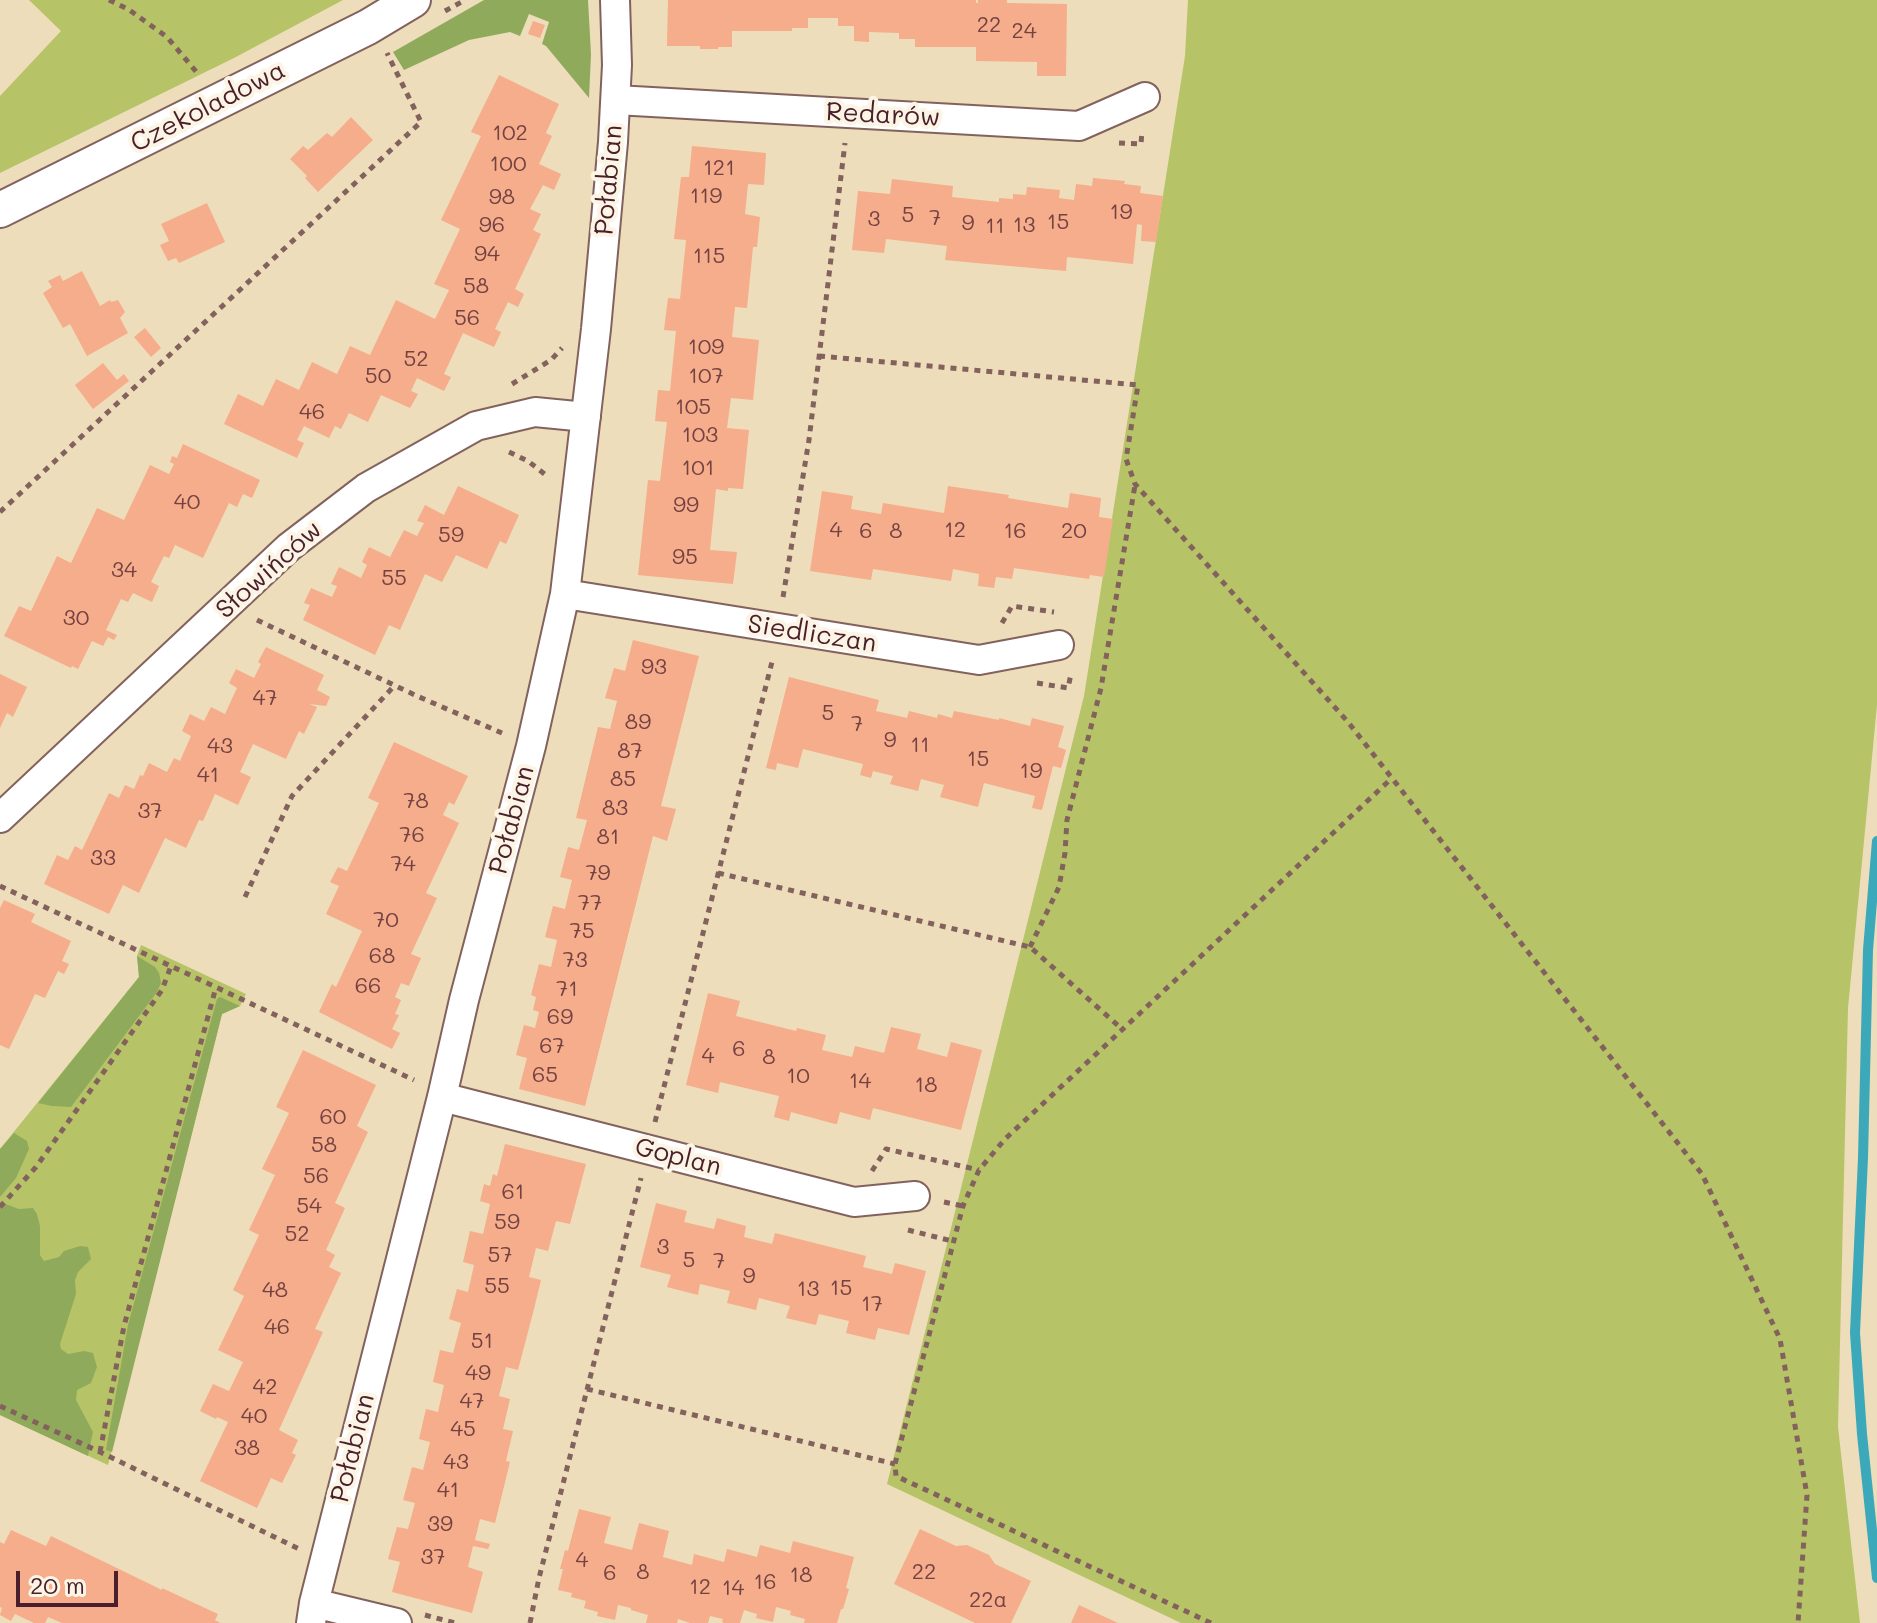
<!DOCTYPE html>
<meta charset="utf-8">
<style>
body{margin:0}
#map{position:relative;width:1877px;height:1623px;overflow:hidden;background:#edddba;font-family:Mali,sans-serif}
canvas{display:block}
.scale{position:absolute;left:16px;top:1571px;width:102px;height:36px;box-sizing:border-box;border:4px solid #4a1f2b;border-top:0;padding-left:10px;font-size:24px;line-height:28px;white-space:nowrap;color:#4a1f2b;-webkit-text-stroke:6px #fcf5e5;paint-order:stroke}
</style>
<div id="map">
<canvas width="1877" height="1623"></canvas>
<div class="scale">20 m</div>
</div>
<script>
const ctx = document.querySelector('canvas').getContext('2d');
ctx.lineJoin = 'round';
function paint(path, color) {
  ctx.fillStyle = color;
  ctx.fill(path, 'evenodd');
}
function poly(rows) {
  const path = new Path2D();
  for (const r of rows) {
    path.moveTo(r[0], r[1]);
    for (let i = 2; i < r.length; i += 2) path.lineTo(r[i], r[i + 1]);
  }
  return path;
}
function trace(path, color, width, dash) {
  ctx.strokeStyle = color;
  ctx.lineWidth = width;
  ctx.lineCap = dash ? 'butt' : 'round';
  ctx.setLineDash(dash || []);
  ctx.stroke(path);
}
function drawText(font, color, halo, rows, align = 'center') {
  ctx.font = font + ' Mali,sans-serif';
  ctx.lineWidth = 8;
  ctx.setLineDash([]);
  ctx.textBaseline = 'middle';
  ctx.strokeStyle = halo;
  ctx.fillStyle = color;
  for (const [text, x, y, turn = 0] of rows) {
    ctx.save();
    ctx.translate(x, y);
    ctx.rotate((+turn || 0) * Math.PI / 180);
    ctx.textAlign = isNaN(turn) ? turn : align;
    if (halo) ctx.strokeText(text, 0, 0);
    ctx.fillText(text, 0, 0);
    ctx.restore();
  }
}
const green = poly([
 [29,0,343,0,234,58,0,173,0,96,61,31],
 [1188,0,1877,0,1877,705,1848,1008,1838,1427,1860,1623,1181,1623,887,1484,1084,696,1185,56],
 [141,945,246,994,240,1006,222,1014,108,1465,0,1415,0,1149,139,977,137,956]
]);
const forest = poly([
 [484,0,588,0,591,54,589,98,546,46,542,44,549,22,529,14,520,36,510,32,469,40,404,70,393,52],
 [137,956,155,967,159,973,161,983,157,992,71,1107,52,1106,38,1103,139,977],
 [220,997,240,1006,222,1014,112,1452,106,1450,128,1325,217,999],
 [14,1133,27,1141,29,1149,16,1178,0,1197,0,1149],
 [0,1202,19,1209,33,1208,37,1214,40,1226,40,1255,44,1261,59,1257,64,1251,80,1246,88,1247,91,1259,78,1272,75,1280,76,1294,60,1344,61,1349,68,1354,84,1351,93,1353,97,1367,91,1383,77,1390,76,1400,93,1432,88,1456,0,1415]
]);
const stream = poly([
 [1877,841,1868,950,1863,1158,1855,1333,1862,1434,1877,1578]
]);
const building = poly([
 [668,0,976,0,976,3,978,3,978,0,1007,0,1007,3,1067,4,1066,76,1037,76,1037,62,976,61,976,47,915,47,915,39,899,39,899,33,869,32,869,42,854,41,854,26,838,26,838,18,808,18,808,28,792,28,792,31,732,31,732,47,718,47,718,49,700,49,700,46,667,46],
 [533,21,545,25,540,38,528,34],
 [499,75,559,104,546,133,552,136,539,164,561,174,554,190,543,185,530,209,541,214,533,230,541,234,515,289,524,294,518,307,508,302,495,329,501,332,494,347,463,333,444,374,451,377,444,391,417,378,411,391,418,394,410,408,381,395,368,422,349,413,341,429,335,426,329,438,304,426,297,440,304,443,297,458,224,424,238,394,263,406,276,379,299,390,312,362,337,374,350,346,370,355,396,300,435,319,449,290,434,284,460,229,441,220,481,136,471,132],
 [351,117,373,140,318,192,305,178,307,176,290,159,303,146,308,150,327,133,332,137],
 [692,146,766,153,764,185,748,184,745,214,760,217,757,247,753,247,747,308,735,307,732,337,759,340,753,400,731,398,727,428,749,430,743,489,728,488,728,491,716,489,710,550,737,552,733,584,638,575,648,480,660,481,667,422,655,421,658,390,670,391,676,331,664,330,668,298,680,299,686,240,674,239,681,177,689,177],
 [1093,178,1125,181,1124,184,1141,186,1140,193,1163,196,1156,242,1141,241,1142,225,1137,224,1133,264,1067,257,1066,271,976,263,945,260,947,246,886,239,884,253,852,250,858,191,890,194,892,179,953,186,952,197,999,202,999,198,1013,199,1013,194,1026,195,1027,187,1060,190,1059,198,1074,200,1076,184,1092,186],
 [207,203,225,242,179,263,176,258,168,261,160,245,169,241,161,224],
 [82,271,100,306,110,300,111,302,118,300,125,312,120,318,128,333,87,356,70,324,63,328,43,293,52,287,48,281,60,275,63,281],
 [145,328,161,348,151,357,134,337],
 [103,363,117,380,124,374,129,381,93,409,75,385],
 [183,444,260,480,252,498,243,494,237,507,229,503,203,558,175,545,169,558,164,556,151,582,159,586,152,602,133,593,128,602,121,599,106,630,117,635,114,640,108,637,103,646,92,641,78,669,72,666,71,668,4,636,19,606,31,611,57,556,71,563,97,508,124,520,150,465,169,474,174,464,170,462,172,456,177,458],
 [458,486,519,515,506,544,500,541,487,569,456,555,442,582,425,574,400,630,389,625,375,655,303,620,310,605,304,603,311,588,332,597,337,586,331,584,339,567,361,578,367,565,362,562,369,547,390,557,404,530,417,536,424,523,417,521,425,505,444,515],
 [948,486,1009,495,1008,498,1068,508,1070,493,1101,498,1099,517,1113,519,1104,577,1090,575,1089,579,1014,568,1012,579,996,577,994,588,978,586,979,574,953,569,951,581,873,569,871,580,810,571,822,491,853,496,851,509,881,514,883,503,944,513],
 [633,640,699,656,661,806,676,809,667,841,653,836,585,1106,519,1089,527,1058,516,1055,524,1025,535,1028,539,1012,533,1010,536,997,531,995,539,964,551,967,557,940,545,937,553,906,565,909,572,880,560,877,568,847,579,850,587,820,576,818,598,727,610,729,617,701,605,698,614,668,625,671],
 [266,647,324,675,317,690,330,697,326,706,309,704,317,707,304,734,299,731,286,759,253,744,240,772,251,777,238,805,215,794,203,821,199,820,186,848,165,838,139,893,123,885,109,914,44,884,57,855,68,860,75,846,82,850,109,793,119,798,125,785,134,789,140,775,143,776,149,763,167,772,174,758,180,761,191,736,182,731,190,714,204,721,211,707,225,714,237,688,229,683,236,669,254,678,261,664,258,662],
 [0,674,27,687,13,717,7,713,0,728],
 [789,677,879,700,876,711,907,718,909,711,937,718,938,714,952,718,954,711,999,720,999,718,1030,726,1032,718,1064,726,1058,747,1066,750,1061,768,1053,766,1042,810,1032,808,1035,796,984,783,978,807,940,797,944,785,921,779,918,791,890,784,893,776,873,771,871,778,860,775,863,764,803,749,798,768,777,763,776,770,766,768],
 [394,742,468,776,454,805,449,802,443,815,459,823,426,893,437,898,411,954,421,958,409,986,401,983,395,997,401,1000,395,1014,399,1015,392,1029,400,1033,392,1049,319,1012,332,984,336,987,362,931,326,914,339,886,330,882,338,867,347,871,379,803,368,798],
 [4,900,35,914,31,922,71,941,62,961,69,964,64,974,58,971,45,998,35,994,9,1049,0,1045,0,908],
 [708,993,740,1001,736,1016,796,1031,797,1028,826,1035,822,1050,852,1057,855,1046,884,1053,891,1027,921,1034,917,1049,947,1057,951,1042,982,1050,961,1130,873,1108,870,1120,840,1112,837,1124,835,1124,791,1112,789,1121,774,1117,779,1096,720,1082,718,1093,686,1085],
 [303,1050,376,1085,357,1126,368,1132,335,1203,345,1208,326,1250,335,1255,329,1267,341,1273,315,1329,323,1332,279,1430,298,1440,292,1453,296,1455,282,1483,271,1478,257,1508,200,1481,228,1422,217,1417,216,1419,200,1411,213,1384,229,1391,243,1362,218,1350,244,1296,233,1290,259,1235,249,1230,275,1175,262,1169,289,1113,276,1107],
 [505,1144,586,1164,570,1224,556,1221,548,1251,536,1248,529,1277,541,1280,534,1309,518,1370,506,1367,499,1396,510,1399,503,1429,513,1431,506,1461,510,1462,495,1523,480,1519,475,1540,490,1544,488,1549,473,1546,468,1567,483,1572,472,1613,392,1592,400,1562,388,1559,397,1527,408,1529,415,1503,403,1500,412,1467,423,1470,430,1442,419,1439,426,1409,438,1412,444,1385,433,1382,440,1350,453,1353,461,1323,449,1319,457,1289,468,1292,474,1265,463,1262,470,1231,483,1234,490,1204,480,1201,484,1184,490,1186,493,1174,497,1176],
 [656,1203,687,1211,684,1222,714,1229,717,1218,746,1226,744,1237,772,1244,775,1233,866,1256,863,1267,892,1274,895,1263,926,1271,909,1335,878,1328,875,1340,846,1333,849,1321,819,1314,816,1325,786,1318,790,1306,759,1298,756,1310,727,1303,730,1291,700,1284,698,1295,667,1287,671,1275,640,1267],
 [579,1509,611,1517,604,1543,632,1550,639,1523,669,1531,663,1557,692,1565,694,1554,724,1562,727,1549,757,1557,760,1545,790,1553,793,1541,854,1557,846,1588,849,1589,843,1609,841,1609,837,1623,804,1623,805,1619,790,1615,791,1611,776,1607,773,1622,756,1618,757,1614,744,1610,740,1623,724,1623,722,1622,723,1619,710,1616,708,1623,690,1623,678,1619,677,1623,646,1623,648,1615,631,1610,631,1608,618,1605,615,1620,597,1616,598,1612,584,1608,586,1601,571,1597,572,1593,558,1590,563,1569,560,1569,565,1550,568,1551],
 [920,1529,956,1546,967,1545,989,1555,995,1564,1031,1581,1011,1623,975,1623,894,1584],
 [11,1530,46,1546,51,1536,162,1590,162,1588,218,1614,215,1620,220,1623,62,1623,48,1617,45,1623,34,1623,15,1614,11,1621,0,1615,2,1608,0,1607,0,1542,4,1544],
 [1079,1605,1118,1623,1071,1623]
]);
const path = poly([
 [109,0,128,9,167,37,199,75],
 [445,11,465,0],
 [1119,143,1141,144,1142,131],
 [819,356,1138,385,1126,459,1135,484,1348,722,1702,1174,1780,1339,1807,1495,1798,1623],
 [512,384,551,360,562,348],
 [509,452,528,461,547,476],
 [0,512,421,122,387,53],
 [783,597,809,440,845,143],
 [257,620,417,696,502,733],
 [1002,623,1012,606,1054,612],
 [1037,683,1068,688,1071,674],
 [718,873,1030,947,1122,1029],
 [0,886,414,1080],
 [245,897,292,796,395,685],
 [1030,947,1059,887,1065,853,1067,820,1101,688,1135,485],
 [655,1122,773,658],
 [872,1171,886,1149,979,1170],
 [944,1202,963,1206],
 [0,1207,36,1167,162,990,171,966],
 [908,1230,952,1241],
 [587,1389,895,1464],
 [0,1406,100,1452,299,1549],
 [100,1452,124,1326,216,987],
 [425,1615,455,1623],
 [530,1623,539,1578,641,1178],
 [1211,1623,896,1476,895,1464,963,1206,979,1170,1005,1139,1392,778]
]);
const minor = poly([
 [616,100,1079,126,1145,97],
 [565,594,979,660,1059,645],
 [0,818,289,547,366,488,476,426,535,412,586,417],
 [442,1097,854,1202,915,1196],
 [314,1603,397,1623],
 [311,1623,314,1603,442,1097,464,1000,531,746,565,594,596,329,613,142,617,65,615,0]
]);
const tertiary = poly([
 [0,210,368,27,413,0]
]);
const numberNames = [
 ["22",989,25],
 ["24",1024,31],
 ["102",510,133],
 ["100",508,164],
 ["121",719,168],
 ["119",706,196],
 ["98",502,197],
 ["19",1121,212],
 ["5",908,215],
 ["7",935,218],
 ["3",874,219],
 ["15",1058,222],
 ["9",968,223],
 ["96",492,225],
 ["13",1024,225],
 ["11",995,226],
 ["94",487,254],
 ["115",709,256],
 ["58",476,286],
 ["56",467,318],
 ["109",706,347],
 ["52",416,359],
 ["50",378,376],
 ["107",706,376],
 ["105",693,407],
 ["46",312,412],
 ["103",700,435],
 ["101",698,468],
 ["40",187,502],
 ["99",686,505],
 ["4",836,530],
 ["12",955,530],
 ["6",866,531],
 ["8",896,531],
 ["16",1015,531],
 ["20",1074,531],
 ["59",451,535],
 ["95",685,557],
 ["34",124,570],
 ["55",394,578],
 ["30",76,618],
 ["93",654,667],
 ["47",265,698],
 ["5",828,713],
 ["89",638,722],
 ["7",857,724],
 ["9",890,740],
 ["11",920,745],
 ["43",220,746],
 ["87",630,751],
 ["15",978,759],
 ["19",1031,771],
 ["41",208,775],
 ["85",623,779],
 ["78",416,801],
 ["83",615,808],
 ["37",150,811],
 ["76",412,835],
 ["81",608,837],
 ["33",103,858],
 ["74",403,864],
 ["79",598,873],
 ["77",590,903],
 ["70",386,920],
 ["75",582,931],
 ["68",382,956],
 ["73",575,960],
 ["66",368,986],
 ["71",567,989],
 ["69",560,1017],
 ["67",552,1046],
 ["6",739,1049],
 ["4",708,1056],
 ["8",769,1057],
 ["65",545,1075],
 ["10",798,1076],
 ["14",860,1081],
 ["18",926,1085],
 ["60",333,1117],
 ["58",324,1145],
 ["56",316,1176],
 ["61",513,1192],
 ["54",309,1206],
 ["59",507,1222],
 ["52",297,1234],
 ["3",663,1247],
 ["57",500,1255],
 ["5",689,1260],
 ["7",719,1261],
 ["9",749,1276],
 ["55",497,1286],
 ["15",841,1288],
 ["13",808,1289],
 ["48",275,1290],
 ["17",872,1304],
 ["46",277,1327],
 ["51",482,1341],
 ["49",478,1373],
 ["42",265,1387],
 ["47",472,1401],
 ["40",254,1416],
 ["45",463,1429],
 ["38",247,1448],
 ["43",456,1462],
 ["41",448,1490],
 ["39",440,1524],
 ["37",433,1557],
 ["4",582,1560],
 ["8",643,1572],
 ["22",924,1572],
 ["6",610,1573],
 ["18",801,1575],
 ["16",765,1582],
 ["12",700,1587],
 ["14",733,1588],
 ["22a",988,1600]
];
const streetNames = [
 ["Czekoladowa",208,107,-27],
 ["Redarów",883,115,3],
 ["Połabian",609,180,-85],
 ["Słowińców",269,570,-42],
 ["Siedliczan",812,634,9],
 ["Połabian",512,820,-75],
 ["Goplan",678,1157,14],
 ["Połabian",353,1448,-76]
];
paint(green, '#b6c467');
paint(forest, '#90aa5c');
trace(stream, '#3ba9ba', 10);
paint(building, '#f5ad8b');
trace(minor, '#83625d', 32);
trace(tertiary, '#83625d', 38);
trace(path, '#83625d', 5, [6, 6]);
trace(minor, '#fff', 28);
trace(tertiary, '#fff', 34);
drawText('22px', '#754243', null, numberNames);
drawText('26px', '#4a1f2b', '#fcf5e5', streetNames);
</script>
